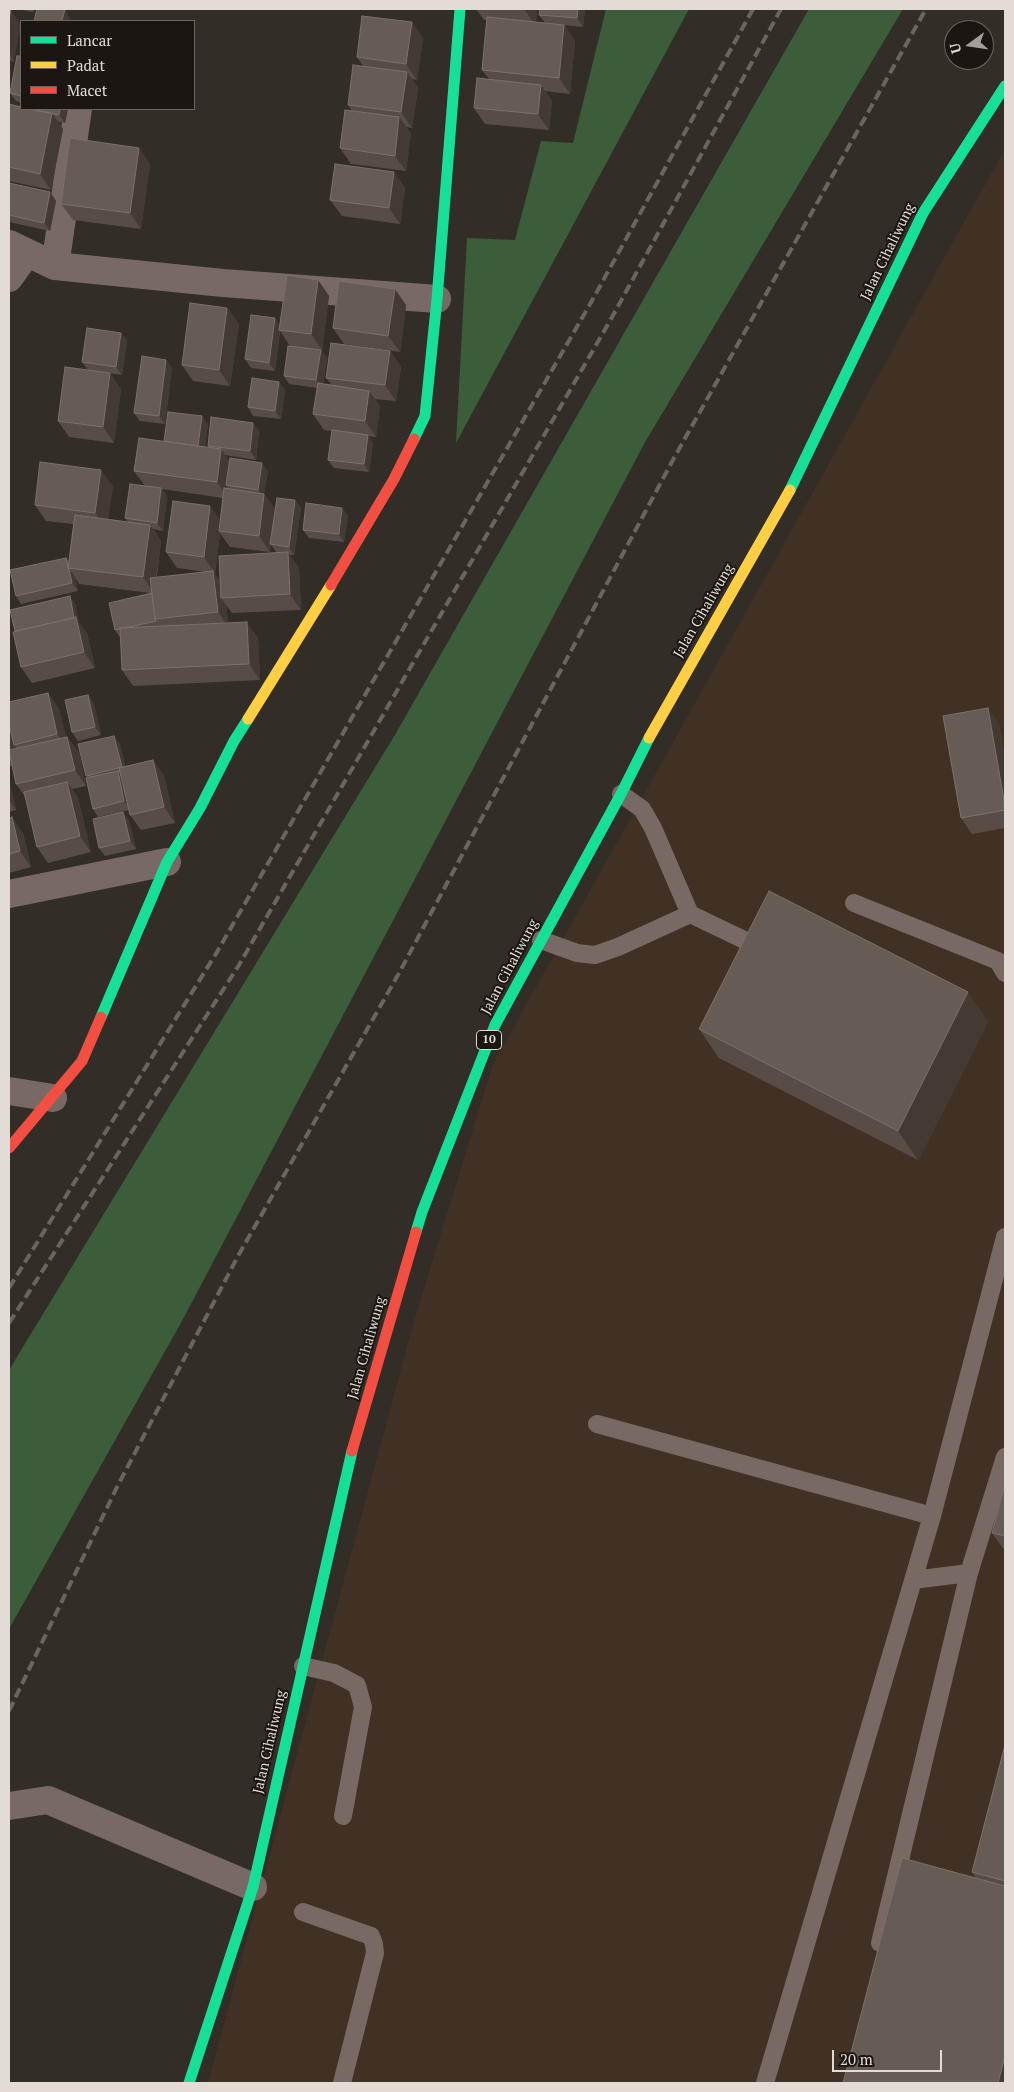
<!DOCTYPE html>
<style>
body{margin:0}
#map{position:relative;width:1014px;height:2092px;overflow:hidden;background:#332d28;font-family:"PT Serif",serif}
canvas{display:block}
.frame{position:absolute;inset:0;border:10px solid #e3dcd6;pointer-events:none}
.legend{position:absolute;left:20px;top:20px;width:175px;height:90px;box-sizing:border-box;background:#1b1612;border:1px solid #6b6560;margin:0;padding:6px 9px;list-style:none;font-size:15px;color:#e3dcd6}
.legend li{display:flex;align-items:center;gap:10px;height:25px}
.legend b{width:25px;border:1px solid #6b6560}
.north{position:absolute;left:944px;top:20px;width:50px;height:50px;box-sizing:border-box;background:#1b1612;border:1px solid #6b6560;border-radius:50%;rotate:256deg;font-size:14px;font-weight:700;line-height:20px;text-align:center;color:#e3dcd6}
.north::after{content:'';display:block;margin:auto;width:18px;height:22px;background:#a59f99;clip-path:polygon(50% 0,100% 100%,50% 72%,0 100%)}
.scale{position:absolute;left:832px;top:2050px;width:110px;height:22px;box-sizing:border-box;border:2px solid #e3dcd6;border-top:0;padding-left:6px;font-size:15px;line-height:18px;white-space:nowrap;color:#e3dcd6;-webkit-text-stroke:4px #1b1612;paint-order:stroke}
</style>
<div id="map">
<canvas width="1014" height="2092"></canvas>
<div class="frame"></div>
<ul class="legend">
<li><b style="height:6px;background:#16e098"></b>Lancar</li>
<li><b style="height:6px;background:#ffcf43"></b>Padat</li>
<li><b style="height:6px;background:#f24e42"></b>Macet</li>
</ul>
<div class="north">U</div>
<div class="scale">20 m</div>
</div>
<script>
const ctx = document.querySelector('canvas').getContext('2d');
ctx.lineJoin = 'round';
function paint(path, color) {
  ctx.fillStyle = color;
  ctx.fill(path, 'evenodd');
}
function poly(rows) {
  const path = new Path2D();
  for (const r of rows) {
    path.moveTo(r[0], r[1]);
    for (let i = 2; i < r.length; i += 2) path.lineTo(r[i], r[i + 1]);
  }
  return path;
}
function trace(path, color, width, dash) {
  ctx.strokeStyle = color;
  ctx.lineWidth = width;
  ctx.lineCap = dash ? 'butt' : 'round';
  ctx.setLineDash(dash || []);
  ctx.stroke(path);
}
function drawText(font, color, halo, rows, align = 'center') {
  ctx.font = font + ' "PT Serif",serif';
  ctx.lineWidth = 4;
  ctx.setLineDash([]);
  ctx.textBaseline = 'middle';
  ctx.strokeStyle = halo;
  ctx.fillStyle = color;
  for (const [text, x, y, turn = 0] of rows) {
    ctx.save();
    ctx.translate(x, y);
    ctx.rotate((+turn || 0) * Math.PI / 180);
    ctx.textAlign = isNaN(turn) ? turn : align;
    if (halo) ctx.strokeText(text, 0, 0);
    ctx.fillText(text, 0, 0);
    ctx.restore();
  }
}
const built = poly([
 [1005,149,1005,2083,208,2083,414,1321,493,1064]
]);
const green = poly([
 [606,9,689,9,456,443,467,238,515,240,541,141,573,143],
 [809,9,903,9,644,444,182,1321,9,1629,9,1370,396,733]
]);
const lane = poly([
 [621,794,642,809,653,828,690,914,759,947],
 [854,903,998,961,1005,973],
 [541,940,577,953,595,955,618,947,690,914],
 [597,1424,932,1516],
 [913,1580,969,1573],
 [303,1666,334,1673,357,1685,363,1707,343,1816],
 [303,1912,371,1936,374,1944,375,1953,342,2083],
 [880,1943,969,1573,1005,1457],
 [765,2083,932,1516,1005,1237]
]);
const street = poly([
 [9,244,55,266,223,283,437,299],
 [55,266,78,109],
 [9,278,27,253],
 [9,894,167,862],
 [9,1091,53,1098],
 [9,1806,48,1800,253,1887]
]);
const fast = poly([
 [414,439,425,416,437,299,460,9],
 [790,490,923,213,1005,86],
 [101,1017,167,862,200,808,234,741,248,719],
 [416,1232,422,1212,495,1025,621,794,649,738],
 [189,2083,253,1887,352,1451]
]);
const slow = poly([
 [248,719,331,585],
 [649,738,790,490]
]);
const jam = poly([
 [331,585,394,479,414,439],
 [9,1148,82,1061,101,1017],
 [352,1451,416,1232]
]);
const rail = poly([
 [9,1288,217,952,589,306,753,9],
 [9,1323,239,965,611,319,781,9],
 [9,1711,117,1487,238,1256,398,975,674,458,926,9]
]);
const wall = poly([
 [16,9,34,9,33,12],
 [476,9,537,9,536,22,545,23,539,15,585,9,583,27,564,25,575,41,570,94,545,91,552,101,549,130,485,124,474,108,489,79,482,70,487,20,484,20],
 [9,10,14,62,9,60],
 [423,38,417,80,412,79,418,88,412,128,406,127,411,133,406,171,351,164,340,148,352,111,348,105,363,66,357,57],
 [21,56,21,103,16,101,10,93],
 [9,104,34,110,34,109,68,109,65,123,58,122,63,129,51,190,9,181],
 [150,164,141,229,73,220,61,204],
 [394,172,405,188,400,224,342,216,330,200],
 [9,183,50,192,56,201,50,231,9,222],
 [318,280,329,296,322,350,321,350,327,358,323,384,332,385,326,378,390,351,401,367,396,401,375,399,380,406,376,437,368,436,373,443,369,472,334,468,328,460,332,431,324,430,313,414,317,388,289,384,284,376,290,346,280,331,275,371,251,368,245,359,280,325],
 [406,305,400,352,344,344,333,328],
 [227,308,239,324,230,386,193,381,182,365],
 [121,333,127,341,122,375,88,370,82,362],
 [172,368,165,424,140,421,134,413],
 [279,382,285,390,281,419,253,416,248,407],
 [121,389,114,443,69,437,58,421],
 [202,416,208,424,205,447,209,448,208,446,253,423,259,431,256,460,225,455,229,461,268,471,264,494,275,509,295,500,301,508,294,555,289,555,299,568,301,610,232,613,226,605,228,623,258,638,260,680,133,686,122,670,121,639,115,630,150,593,79,584,75,577,78,591,21,604,16,596,66,558,69,561,73,524,46,521,35,505,113,486,108,519,128,522,125,518,145,486,134,471,164,442],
 [162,489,223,498,220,519,166,552,177,568,206,572,157,577,161,541,153,529,163,531,167,497],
 [220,533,230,547,270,552,271,545,276,552,220,581,214,573,215,573],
 [342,508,348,516,344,542,309,538,303,530],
 [75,604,79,623,87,633,95,668,32,683,21,667,15,631],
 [48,693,59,709,66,737,67,737,79,753,86,786,72,789,78,798,91,852,48,863,37,847,26,798,16,784,12,766,9,766,9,702],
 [88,695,94,704,101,735,78,741,72,732],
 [999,724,1005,758,1005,828,972,834,961,818],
 [120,744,125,766,153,760,164,776,175,823,141,830,130,815,129,810,98,817,93,809,87,778,86,776],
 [9,779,16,810,9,812],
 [9,818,23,833,31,867,9,873],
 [129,820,136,849,105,856,99,848],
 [988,1021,918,1160,719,1058,699,1029],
 [1005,1484,1005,1551,992,1533],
 [1005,1745,1005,2083,976,1878,972,1872]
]);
const shadedWall = poly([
 [65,9,70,18,70,21,62,21],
 [524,9,537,9,535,25],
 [578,9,585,9,583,27,577,18],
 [11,10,21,25,14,62,9,53,9,19],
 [412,22,423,38,417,80,406,64],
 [564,25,575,41,570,94,559,78],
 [9,68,11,72,9,84],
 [407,72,418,88,412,128,401,112],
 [541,85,552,101,549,130,538,114],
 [60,109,68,109,65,123,59,115],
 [52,113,63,129,51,190,40,174],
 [399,117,411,133,406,171,395,156],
 [139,148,150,164,141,229,130,213],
 [394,172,405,188,400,224,389,208],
 [50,192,56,201,50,231,44,223],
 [318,280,329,296,322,350,311,334],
 [395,289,406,305,400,352,388,336],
 [227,308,239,324,230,386,219,370],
 [275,318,280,326,275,371,269,363],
 [121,333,127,341,122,375,116,367],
 [321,350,327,358,322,388,316,380],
 [390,351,401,367,396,401,385,385],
 [166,360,172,368,165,424,159,416],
 [110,373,121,389,114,443,103,427],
 [279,382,285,390,281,419,275,411],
 [369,391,380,406,376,437,365,421],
 [202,416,208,424,204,454,198,446],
 [253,423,259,431,256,460,250,451],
 [368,435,373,443,369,472,364,464],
 [221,449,232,465,226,485,229,489,228,498,217,482],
 [262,463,268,471,264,494,276,510,270,552,259,536,264,498,258,490],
 [101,470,113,486,107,529,95,513],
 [161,488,167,497,163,531,157,523],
 [295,500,301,508,294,555,289,547],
 [210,506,222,522,219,531,220,533,215,573,204,557],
 [342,508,348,516,344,542,339,534],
 [150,525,161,541,154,593,143,577],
 [288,552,299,568,301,610,290,594],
 [69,569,75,577,78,591,72,583],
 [213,571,224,587,221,598,226,605,229,628,218,612],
 [70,596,75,604,79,623,87,633,95,668,84,652,75,620],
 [247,622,258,638,260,680,249,664],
 [48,693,59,709,69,750,57,734],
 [88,695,94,704,101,735,95,727],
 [988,708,999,724,1005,758,1005,806],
 [9,717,14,745,18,751,21,764,10,748,9,742],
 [114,736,120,744,127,776,122,768],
 [67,737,79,753,86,786,75,770],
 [153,760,164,776,175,823,164,807],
 [118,771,123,779,130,809,124,801],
 [9,779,16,810,9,800],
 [67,782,78,798,91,852,80,836],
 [123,812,129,820,136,849,130,841],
 [12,817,23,833,31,867,20,851],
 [968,992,988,1021,918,1160,898,1131],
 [1005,2056,1005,2083,998,2083]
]);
const building = poly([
 [37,9,65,9,62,21,34,21,37,9],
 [540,9,578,9,577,18,539,15,540,9],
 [9,10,11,10,9,19,9,10],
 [362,16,412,22,406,64,357,57,362,16],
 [487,17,564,25,559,78,482,70,487,17],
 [17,56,21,56,21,96,10,93,17,56],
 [353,65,407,72,401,112,348,105,353,65],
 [477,78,541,85,538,114,474,108,477,78],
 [9,104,21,107,21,109,30,109,52,113,40,174,9,167,9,104],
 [34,109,60,109,59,115,34,110,34,109],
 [345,110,399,117,395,156,340,148,345,110],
 [70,138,139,148,130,213,61,204,70,138],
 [335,164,394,172,389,208,330,200,335,164],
 [9,183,50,192,44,223,9,215,9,183],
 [287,275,318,280,311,334,279,330,287,275],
 [339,281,395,289,388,336,333,328,339,281],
 [190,303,227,308,219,370,182,365,190,303],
 [251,315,275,318,269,363,245,359,251,315],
 [87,328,121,333,116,367,82,362,87,328],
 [331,343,390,351,385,385,326,378,331,343],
 [288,346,321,350,316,380,284,376,288,346],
 [142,356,166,360,159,416,134,413,142,356],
 [65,367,110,373,103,427,58,421,65,367],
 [252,378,279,382,275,411,248,407,252,378],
 [318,383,369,391,365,421,313,414,318,383],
 [168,412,202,416,198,446,164,441,168,412],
 [211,417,253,423,250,451,208,446,211,417],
 [332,430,368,435,364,464,328,460,332,430],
 [139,438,221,449,217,482,134,471,139,438],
 [230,458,262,463,258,490,226,485,230,458],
 [40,462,101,470,95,513,35,505,40,462],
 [130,484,161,488,157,523,125,518,130,484],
 [224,488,264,494,259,536,219,531,224,488],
 [277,498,295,500,289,547,270,544,277,498],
 [173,501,210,506,204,557,166,552,173,501],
 [306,503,342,508,339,534,303,530,306,503],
 [75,515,150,525,143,577,68,568,75,515],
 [288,552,290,594,221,598,219,556,288,552],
 [66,558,68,568,69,569,72,583,16,596,10,570,66,558],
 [213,571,218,612,155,619,150,578,213,571],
 [152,593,155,619,156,621,129,627,120,628,120,629,115,630,109,603,152,593],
 [70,596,74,618,15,631,10,610,70,596],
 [76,617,84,652,21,667,13,632,76,617],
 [247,622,249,664,122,670,120,628,247,622],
 [48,693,57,734,14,745,9,724,9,702,48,693],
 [88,695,95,727,72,732,65,700,88,695],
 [988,708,1005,806,1005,810,961,818,943,716,988,708],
 [114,736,122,767,86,776,78,744,114,736],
 [67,737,75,770,16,784,9,750,67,737],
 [153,760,164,807,130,815,119,768,153,760],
 [118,771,124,801,93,809,86,778,118,771],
 [67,782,80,836,37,847,24,792,67,782],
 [123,812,130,841,99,848,93,819,123,812],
 [12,817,20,851,9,854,9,818,12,817],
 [769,891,968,992,898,1131,699,1029,769,891],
 [1005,1484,1005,1536,992,1533,1005,1484],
 [1005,1745,1005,1881,972,1872,1005,1745],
 [902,1858,1005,1886,1005,2056,998,2083,843,2083,902,1858]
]);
const shields = [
 [489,1040,25]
];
const shieldNames = [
 ["10",489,1040]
];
const streetNames = [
 ["Jalan Cihaliwung",888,252,-64],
 ["Jalan Cihaliwung",704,611,-60],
 ["Jalan Cihaliwung",510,967,-62],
 ["Jalan Cihaliwung",367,1348,-74],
 ["Jalan Cihaliwung",270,1742,-77]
];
paint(built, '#413125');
paint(green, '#3b5d3a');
trace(lane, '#786965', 18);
trace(street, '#786965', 28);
trace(fast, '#16e098', 11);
trace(slow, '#ffcf43', 11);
trace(jam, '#f24e42', 11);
trace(rail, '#6c645f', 4, [10, 5]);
paint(wall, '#584d46');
paint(shadedWall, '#433a33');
paint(building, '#675c55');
trace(building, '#7b706a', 1);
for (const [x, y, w] of shields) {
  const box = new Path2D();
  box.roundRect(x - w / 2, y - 9.5, w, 19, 4);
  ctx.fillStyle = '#1b1612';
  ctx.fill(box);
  trace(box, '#e3dcd6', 1);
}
drawText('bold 12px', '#e3dcd6', null, shieldNames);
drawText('14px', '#e3dcd6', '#1b1612', streetNames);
</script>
